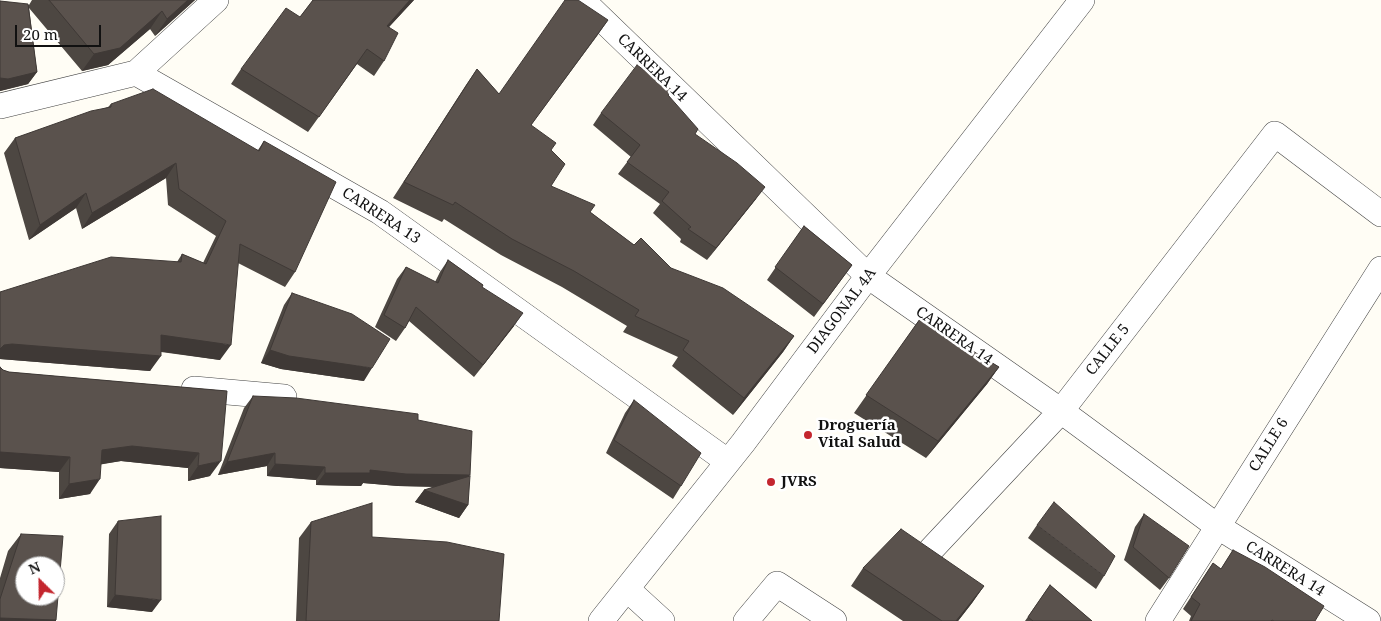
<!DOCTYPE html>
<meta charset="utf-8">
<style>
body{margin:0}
#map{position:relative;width:1381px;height:621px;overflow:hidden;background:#fffdf5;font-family:"Noto Serif",serif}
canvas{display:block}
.north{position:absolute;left:15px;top:556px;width:50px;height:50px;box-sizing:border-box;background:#fff;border:1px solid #a0a0a0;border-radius:50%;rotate:337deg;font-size:14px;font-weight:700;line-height:20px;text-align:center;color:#111}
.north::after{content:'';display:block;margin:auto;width:18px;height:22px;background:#c4262e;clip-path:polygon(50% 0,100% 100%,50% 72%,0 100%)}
.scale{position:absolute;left:15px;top:25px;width:86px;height:22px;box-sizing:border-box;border:2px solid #111;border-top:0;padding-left:6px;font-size:15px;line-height:18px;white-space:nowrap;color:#111;-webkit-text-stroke:4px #fff;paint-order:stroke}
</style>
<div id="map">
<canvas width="1381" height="621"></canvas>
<div class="north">N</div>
<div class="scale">20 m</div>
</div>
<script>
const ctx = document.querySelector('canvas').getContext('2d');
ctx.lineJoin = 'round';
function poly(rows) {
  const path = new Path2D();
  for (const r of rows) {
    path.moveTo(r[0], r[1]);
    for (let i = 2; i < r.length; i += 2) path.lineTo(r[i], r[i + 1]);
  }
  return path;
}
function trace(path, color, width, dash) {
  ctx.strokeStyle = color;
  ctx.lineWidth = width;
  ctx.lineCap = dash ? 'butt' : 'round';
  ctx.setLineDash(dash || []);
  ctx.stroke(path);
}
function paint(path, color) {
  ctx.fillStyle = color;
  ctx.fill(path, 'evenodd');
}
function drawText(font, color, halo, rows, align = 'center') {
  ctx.font = font + ' "Noto Serif",serif';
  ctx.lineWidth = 5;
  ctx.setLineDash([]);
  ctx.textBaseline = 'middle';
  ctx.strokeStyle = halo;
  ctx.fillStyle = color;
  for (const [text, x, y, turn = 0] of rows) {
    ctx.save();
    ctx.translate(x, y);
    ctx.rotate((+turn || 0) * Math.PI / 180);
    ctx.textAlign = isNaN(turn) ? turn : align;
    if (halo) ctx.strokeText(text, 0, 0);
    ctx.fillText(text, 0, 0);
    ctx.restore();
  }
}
const minor = poly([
 [582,0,868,276,1061,411,1217,526,1368,621],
 [136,73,216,0],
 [0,106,136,73,380,212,727,461],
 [194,389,284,397],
 [928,553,1061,411,1275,134,1381,214],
 [627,589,662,621],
 [601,621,743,443,868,276,1082,0],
 [746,621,777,584,834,621],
 [1158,621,1381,269]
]);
const wall = poly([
 [32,0,195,0,155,36,150,29,108,65,82,71,29,8,37,72,28,84,0,91,0,1,29,5],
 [313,0,414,0,389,27,384,61,374,76,357,64,308,132,231,84,241,69,300,17],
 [608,20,531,125,551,151,551,186,590,212,634,245,671,268,794,336,783,352,733,415,672,366,678,357,623,332,627,326,562,287,501,255,444,219,442,222,393,198,466,85,477,69,499,94],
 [668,95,695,134,756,199,707,260,680,242,681,239,653,213,660,204,618,174,631,157,593,125,601,113],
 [111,104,258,150,264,141,295,272,285,287,238,263,220,360,161,352,150,371,0,359,0,292,177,262,182,254,203,263,216,236,168,205,166,178,82,229,76,208,29,240,4,153,15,138,108,107],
 [804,226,852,265,814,317,767,280],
 [448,260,483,285,482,287,514,326,474,377,409,321,405,328,396,341,375,327,397,279,406,267,435,282,440,272],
 [292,293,364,381,281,369,261,363,284,305],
 [920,319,999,367,987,384,926,458,854,413],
 [0,367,3,370,9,372,227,391,210,476,188,481,188,468,121,461,101,464,90,494,59,499,59,472,0,468],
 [253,396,418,420,469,476,468,505,459,518,415,502,424,490,434,487,398,486,363,483,361,486,316,485,316,480,267,476,267,466,218,475,244,408],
 [634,400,681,486,673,499,606,453,625,413],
 [1144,514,1169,578,1160,590,1124,560,1135,527],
 [118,521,152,612,107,607,109,534],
 [311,522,372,537,499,621,296,621,299,538],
 [1037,525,1104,576,1096,589,1028,538],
 [21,534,56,620,56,621,0,621,0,578,8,551],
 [1233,550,1315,621,1189,621,1191,616,1183,609,1213,563,1221,569],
 [863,568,984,586,972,603,958,621,903,621,851,586],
 [1050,585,1092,621,1025,621]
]);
const shadedWall = poly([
 [188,0,195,0,155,36,167,19],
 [410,0,414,0,376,41,387,26],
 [162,11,150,29,108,65,82,71,94,54],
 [608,20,597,36,519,141,531,125],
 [37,72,28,84,0,91,0,78],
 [176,163,166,178,82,229,92,213],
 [765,187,756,199,707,260,716,248],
 [86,193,76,208,29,240,40,225],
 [523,313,514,326,474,377,483,365],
 [161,335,231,345,220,360,151,350],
 [794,336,783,352,733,415,744,398],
 [12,344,161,356,150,371,0,359,0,349,4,345],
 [270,350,372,368,364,381,281,369,261,363],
 [999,367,987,384,926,458,938,441],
 [132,446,199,453,188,468,121,461,92,466,102,450],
 [0,452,70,457,59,472,0,468],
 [275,453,267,466,218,475,227,462],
 [221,461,210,476,188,481,198,466],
 [275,464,325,467,316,480,267,476],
 [370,470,470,475,461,487,398,486,363,483,361,486,316,485,325,473],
 [100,479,90,494,59,499,69,484],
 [424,490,468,505,459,518,415,502],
 [984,586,972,603,958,621,956,621],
 [115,595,161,600,152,612,107,607],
 [0,618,56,620,56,621,0,621]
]);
const building = poly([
 [49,0,188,0,167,19,162,11,120,48,94,54,49,0],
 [313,0,410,0,387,26,398,33,384,61,367,49,319,117,241,69,286,8,300,17,313,0],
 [565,0,578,0,608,20,531,125,556,143,551,150,565,164,551,186,595,205,590,212,634,245,641,238,671,268,723,288,794,336,744,398,683,350,689,341,635,316,639,310,574,271,512,239,455,202,453,205,404,182,477,69,499,94,565,0],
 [0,1,28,4,37,72,8,79,0,78,0,1],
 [637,65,672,90,668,95,698,129,695,134,737,163,765,187,716,248,688,229,691,227,662,201,669,192,627,162,640,145,601,113,637,65],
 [153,89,259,151,264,141,336,182,295,272,240,244,231,345,161,335,161,356,12,344,4,345,0,349,0,292,111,257,181,262,182,254,206,264,226,221,179,189,176,163,92,213,86,193,40,225,15,138,91,111,111,107,111,104,153,89],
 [804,226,852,265,823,304,775,267,804,226],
 [448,260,483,285,482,287,523,313,483,365,416,307,405,328,384,315,406,267,438,283,448,260],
 [292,293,352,314,390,339,372,368,289,356,270,350,292,293],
 [920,319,999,367,938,441,866,395,920,319],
 [0,367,3,370,9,372,227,391,221,461,198,466,199,453,132,446,102,450,100,479,69,484,70,457,0,452,0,367],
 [253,396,296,398,418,414,418,420,472,431,470,475,406,474,370,470,370,473,325,473,325,467,275,464,275,453,227,462,253,396],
 [634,400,701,453,681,486,614,440,634,400],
 [470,476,468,505,424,490,470,476],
 [1054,502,1115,556,1104,576,1037,525,1054,502],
 [372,503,372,537,447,542,504,554,499,621,306,621,311,522,372,503],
 [1144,514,1189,546,1169,578,1133,547,1144,514],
 [161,516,161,600,115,595,118,521,161,516],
 [901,529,984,586,956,621,942,621,863,568,901,529],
 [21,534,63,536,56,620,0,618,0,599,21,534],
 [25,566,55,566,55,596,25,596,25,566],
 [1233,550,1265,567,1324,606,1315,621,1274,621,1272,620,1271,621,1191,621,1200,604,1191,597,1213,563,1221,569,1233,550],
 [1050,585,1092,621,1033,621,1028,617,1050,585]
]);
const markers = [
 [808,435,5,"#c4262e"],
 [771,482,5,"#c4262e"]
];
const streetNames = [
 ["CARRERA 14",652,68,44],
 ["CARRERA 13",381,216,33],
 ["DIAGONAL 4A",842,311,-53],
 ["CARRERA 14",954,336,35],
 ["CALLE 5",1108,350,-52],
 ["CALLE 6",1269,445,-58],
 ["CARRERA 14",1285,569,32]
];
const poiNames = [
 ["Droguería",818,426],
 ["Vital Salud",818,443],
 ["JVRS",781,482]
];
trace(minor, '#444', 26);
trace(minor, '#fff', 25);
paint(wall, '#4d4742');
paint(shadedWall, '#3f3936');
paint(building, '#5a524d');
trace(building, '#3f3936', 1);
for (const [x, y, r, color] of markers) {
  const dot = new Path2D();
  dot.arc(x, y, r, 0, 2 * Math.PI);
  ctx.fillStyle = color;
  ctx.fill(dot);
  trace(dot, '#fff', 2);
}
drawText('15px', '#111', '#fff', streetNames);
drawText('bold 15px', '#111', '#fff', poiNames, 'left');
</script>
